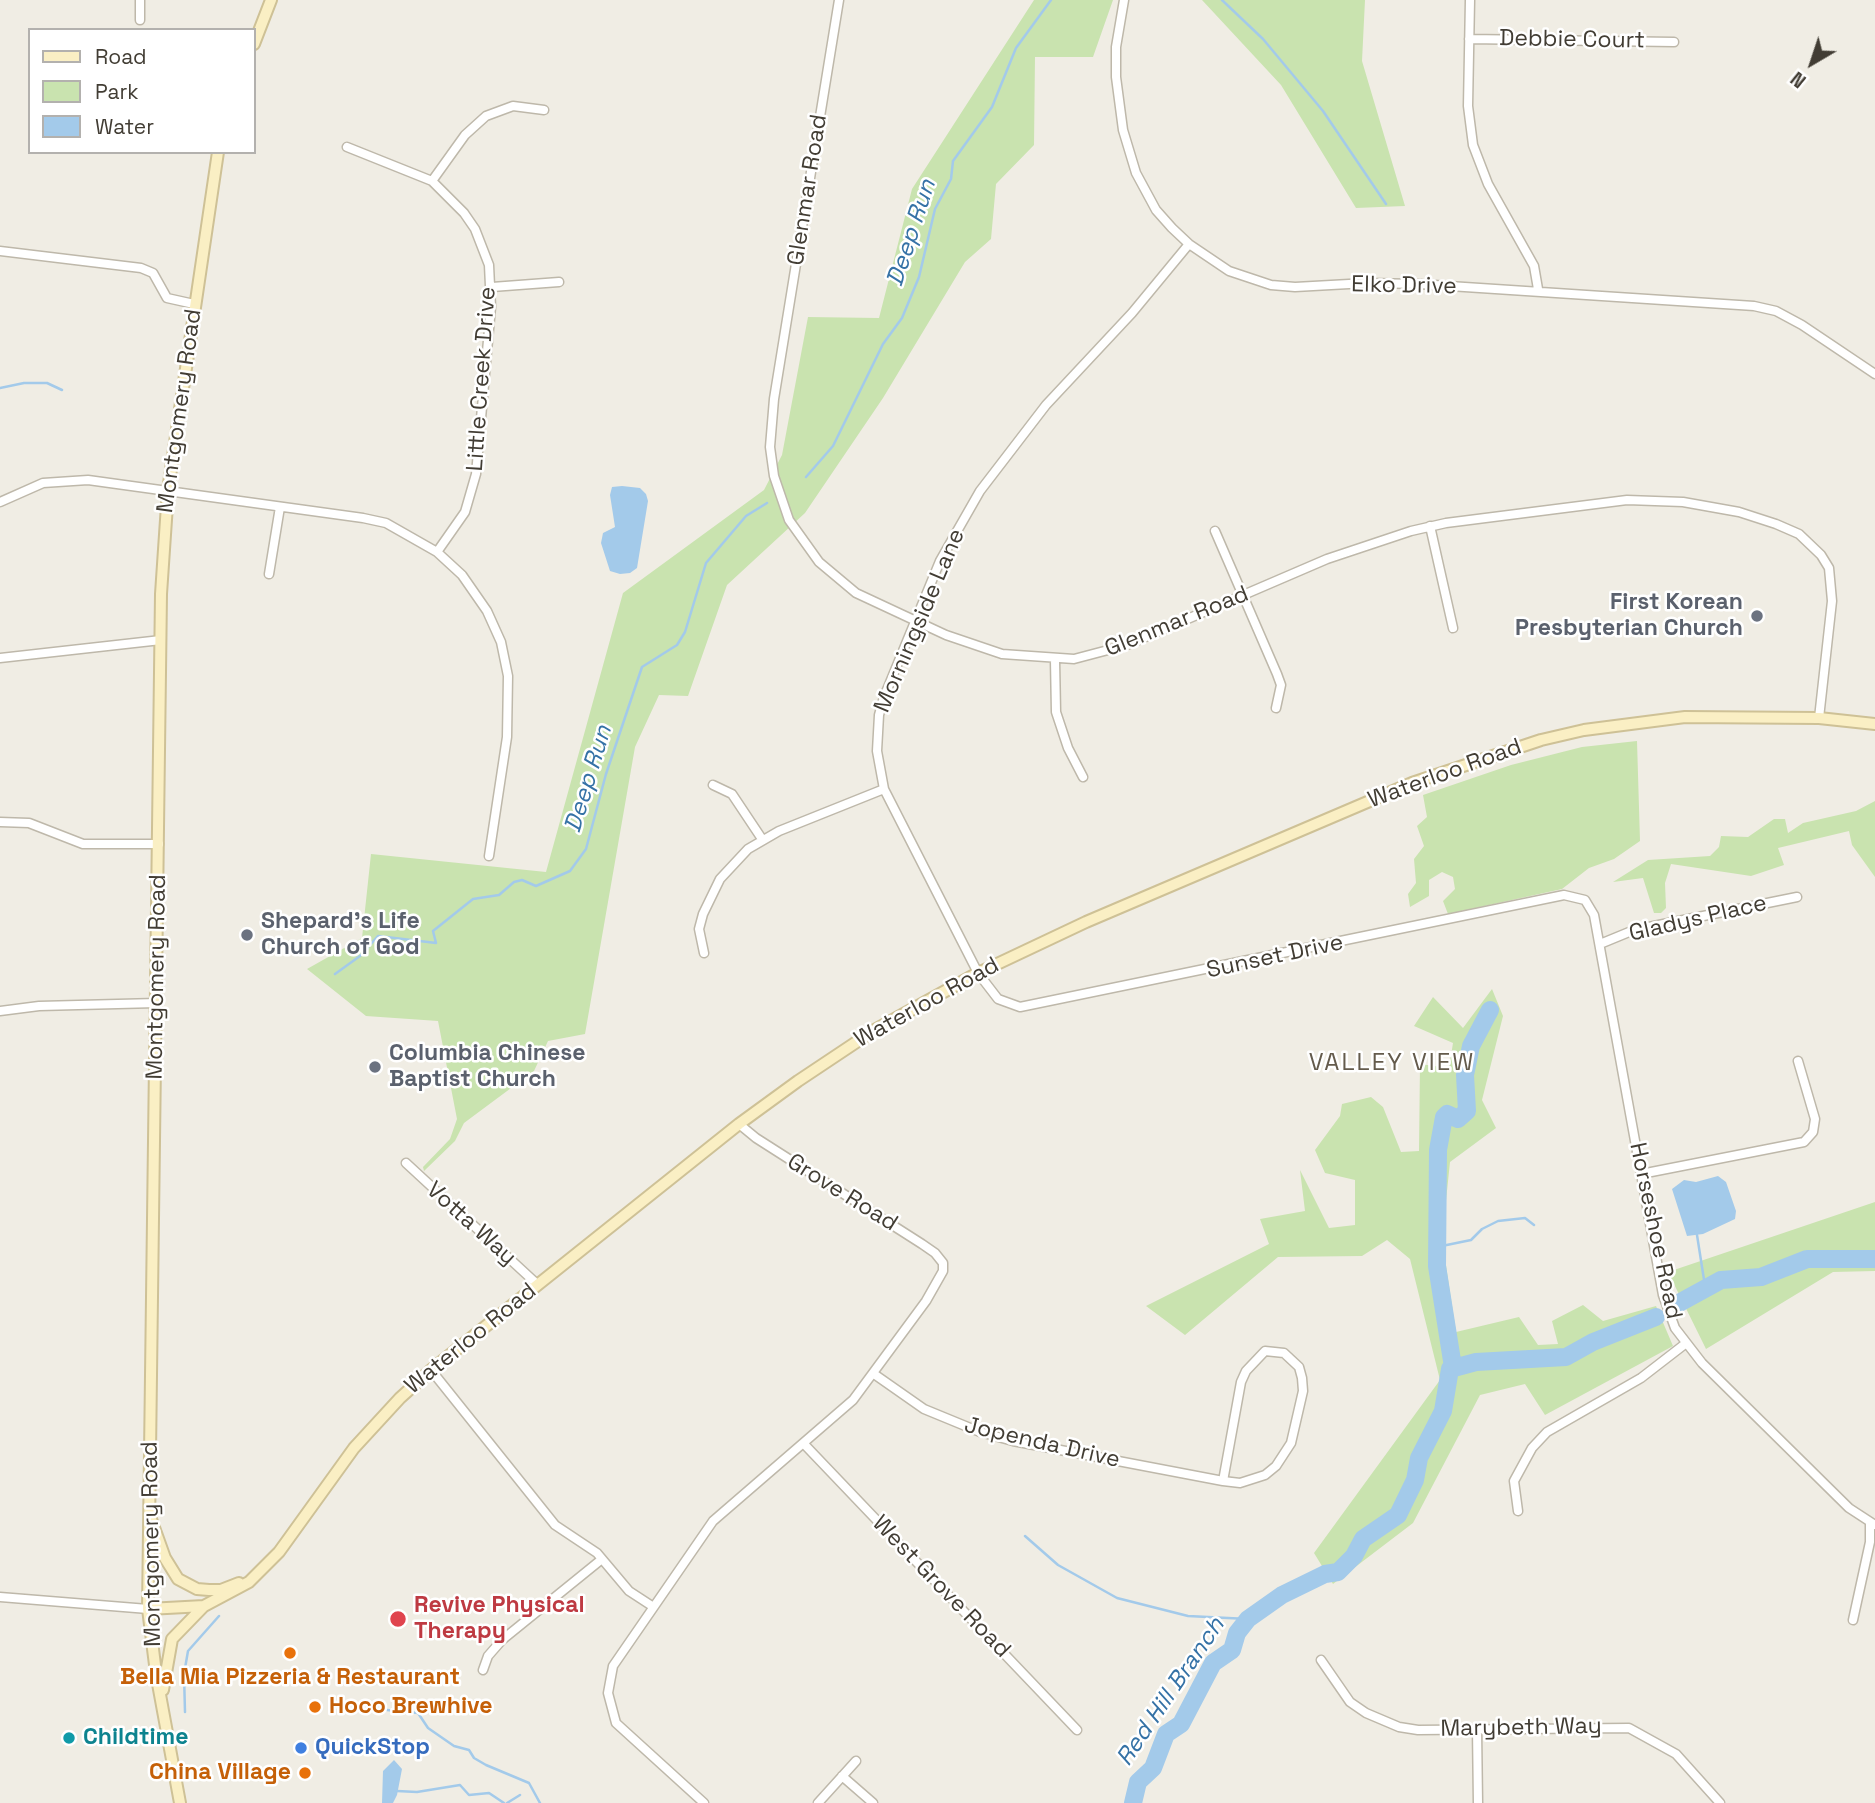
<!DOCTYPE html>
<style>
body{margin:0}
#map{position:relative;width:1875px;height:1803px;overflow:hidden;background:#f0ede4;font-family:"Space Grotesk",sans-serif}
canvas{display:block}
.legend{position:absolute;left:28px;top:28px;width:228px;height:126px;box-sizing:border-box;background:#fff;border:2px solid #b3b1ae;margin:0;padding:9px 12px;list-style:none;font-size:21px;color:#423d34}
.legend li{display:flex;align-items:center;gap:14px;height:35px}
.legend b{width:35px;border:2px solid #b3b1ae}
.north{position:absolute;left:1777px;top:28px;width:70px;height:70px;-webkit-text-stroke:5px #fff;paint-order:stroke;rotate:219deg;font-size:19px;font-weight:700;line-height:28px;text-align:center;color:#423d34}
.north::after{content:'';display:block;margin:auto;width:24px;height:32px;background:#423d34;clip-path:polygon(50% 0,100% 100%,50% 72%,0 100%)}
</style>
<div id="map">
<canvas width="1875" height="1803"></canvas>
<ul class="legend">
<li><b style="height:9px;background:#faefc4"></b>Road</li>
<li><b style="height:19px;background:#c9e3af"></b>Park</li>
<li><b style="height:19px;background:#a3caea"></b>Water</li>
</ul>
<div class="north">N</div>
</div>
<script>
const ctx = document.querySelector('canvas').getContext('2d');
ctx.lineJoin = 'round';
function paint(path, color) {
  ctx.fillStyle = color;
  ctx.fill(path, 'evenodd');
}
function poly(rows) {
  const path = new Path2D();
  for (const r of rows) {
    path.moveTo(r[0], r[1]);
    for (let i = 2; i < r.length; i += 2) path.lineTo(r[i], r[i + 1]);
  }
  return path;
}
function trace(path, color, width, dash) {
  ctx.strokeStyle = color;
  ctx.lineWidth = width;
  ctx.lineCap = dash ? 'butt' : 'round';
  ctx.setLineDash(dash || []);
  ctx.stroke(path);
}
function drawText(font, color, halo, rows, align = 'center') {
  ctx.font = font + ' "Space Grotesk",sans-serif';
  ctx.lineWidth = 5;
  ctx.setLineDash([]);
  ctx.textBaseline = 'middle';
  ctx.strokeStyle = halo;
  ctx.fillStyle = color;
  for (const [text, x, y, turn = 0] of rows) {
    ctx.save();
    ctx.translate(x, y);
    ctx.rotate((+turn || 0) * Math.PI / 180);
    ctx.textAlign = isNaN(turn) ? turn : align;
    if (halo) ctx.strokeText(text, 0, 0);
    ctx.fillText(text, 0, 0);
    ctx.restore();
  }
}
const green = poly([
 [1034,0,1113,0,1093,57,1035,57,1034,145,996,184,991,239,965,262,883,398,805,513,727,585,688,696,659,695,635,747,585,1034,548,1041,534,1071,464,1123,455,1141,424,1171,423,1167,450,1139,457,1119,438,1021,366,1016,307,969,362,938,371,854,546,872,623,593,764,490,782,455,808,317,879,318,912,189],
 [1202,0,1365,0,1362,61,1405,206,1356,208,1281,85],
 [1637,741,1640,841,1614,859,1589,868,1562,889,1448,914,1443,901,1455,889,1453,877,1442,872,1429,880,1429,896,1410,907,1408,894,1416,883,1414,859,1424,846,1417,826,1427,817,1423,795,1511,765,1582,747],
 [1875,801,1875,877,1852,845,1849,831,1778,848,1784,865,1751,876,1671,864,1665,883,1666,908,1661,913,1654,913,1643,878,1613,882,1648,860,1710,856,1719,847,1721,836,1748,837,1774,819,1785,819,1788,833,1803,823,1856,811],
 [1492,989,1503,1016,1482,1100,1496,1128,1450,1162,1442,1239,1456,1332,1519,1317,1538,1345,1558,1344,1552,1321,1583,1305,1603,1321,1656,1306,1673,1346,1545,1415,1525,1384,1480,1395,1413,1523,1333,1584,1314,1553,1440,1380,1410,1259,1387,1240,1362,1256,1278,1257,1185,1335,1146,1306,1269,1244,1260,1219,1305,1211,1300,1170,1329,1228,1355,1225,1355,1180,1325,1173,1315,1150,1340,1116,1342,1104,1371,1097,1383,1107,1401,1152,1419,1151,1420,1064,1449,1068,1453,1043,1414,1026,1433,997,1463,1028],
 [1875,1202,1875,1271,1833,1272,1706,1349,1668,1272]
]);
const water = poly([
 [622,486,640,488,646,494,648,501,637,568,630,573,620,574,610,571,601,543,603,533,615,527,610,495,612,487],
 [1718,1176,1726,1182,1736,1211,1735,1219,1703,1234,1687,1236,1672,1189,1684,1180,1696,1182],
 [394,1760,402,1769,397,1795,393,1803,382,1803,383,1771]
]);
const stream = poly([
 [1222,0,1263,39,1323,111,1386,204],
 [0,388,24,383,47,383,62,390],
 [806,477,833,446,883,344,902,318,919,277,935,209,951,179,953,161,992,107,1016,48,1051,0],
 [335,974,360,956,378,936,436,943,433,931,473,899,499,895,514,882,522,880,536,886,570,871,586,849,606,774,642,667,677,645,685,632,706,563,746,516,767,503],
 [1697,1235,1705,1286],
 [1437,1247,1471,1240,1482,1229,1498,1221,1525,1218,1534,1225],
 [1025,1536,1058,1565,1117,1598,1188,1616,1248,1619],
 [387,1710,418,1713,428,1728,454,1746,469,1750,474,1758,486,1765,529,1783,540,1803],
 [185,1712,184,1674,188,1651,219,1616],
 [397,1791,417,1792,460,1785,469,1795,489,1793,504,1803],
 [507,1803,520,1795]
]);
const river = poly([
 [1679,1303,1721,1280,1761,1277,1807,1259,1875,1259],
 [1453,1367,1437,1266,1438,1150,1444,1117,1447,1114,1458,1119,1467,1111,1465,1075,1471,1046,1490,1010],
 [1133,1803,1138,1782,1153,1768,1166,1734,1181,1724,1213,1663,1232,1650,1237,1633,1248,1619,1282,1595,1325,1574,1338,1572,1354,1556,1363,1539,1398,1515,1415,1480,1419,1458,1443,1411,1450,1369,1476,1362,1566,1357,1593,1342,1656,1317]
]);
const minor = poly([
 [140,0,140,20],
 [839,0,774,399,770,447,774,476,789,520,819,562,856,593,946,635,1002,654,1074,659,1127,645,1327,559,1411,531,1446,523,1627,500,1683,502,1739,512,1776,524,1799,534,1821,555,1829,568,1832,601,1819,718],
 [1124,0,1116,47,1116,77,1123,130,1136,173,1156,210,1172,228,1189,244,1229,271,1271,285,1295,287,1367,283,1419,284,1754,306,1776,311,1802,325,1875,374],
 [1470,0,1468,106,1473,145,1488,184,1534,266,1538,289],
 [1469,39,1674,42],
 [347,147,432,181,464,213,475,229,489,265,491,307,476,474,465,512,437,552],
 [432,181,465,135,486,116,513,106,544,110],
 [1189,244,1132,313,1046,405,980,491,940,561,884,697,879,715,877,751,884,789,978,973,998,999,1020,1007,1564,895,1585,900,1594,915,1663,1295,1675,1328,1702,1363,1849,1508,1875,1525],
 [0,251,141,268,153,273,167,298,194,304],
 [492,287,559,282],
 [0,502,43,483,88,480,363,518,386,523,437,552,462,575,487,611,501,642,508,676,507,737,489,856],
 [1430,526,1453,628],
 [1215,531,1277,674,1281,685,1276,708],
 [269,574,280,507],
 [0,658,161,640],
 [1055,660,1056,712,1068,748,1083,777],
 [713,785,732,794,762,839],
 [0,822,29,823,83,844,159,844],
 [1600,944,1634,930,1797,897],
 [704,953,699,929,703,914,720,879,748,849,779,831,884,789],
 [0,1011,39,1006,157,1003],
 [406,1163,538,1285],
 [1641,1174,1804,1142,1813,1132,1815,1119,1798,1061],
 [431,1370,555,1525,597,1553,629,1591,652,1606],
 [874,1374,924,1409,980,1432,1013,1441,1223,1481,1240,1483,1265,1475,1276,1466,1291,1443,1303,1391,1302,1378,1299,1367,1284,1353,1265,1351,1246,1371,1241,1382,1223,1481],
 [804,1444,1077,1730],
 [1518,1511,1514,1481,1532,1448,1547,1432,1641,1378,1685,1344],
 [0,1597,148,1609],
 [1853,1620,1870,1542,1870,1523],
 [1321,1660,1350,1702,1366,1713,1399,1727,1418,1730,1629,1728,1676,1754,1720,1803],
 [483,1670,488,1656,502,1640,602,1559],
 [1477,1729,1478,1803],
 [842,1776,873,1803],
 [704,1803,616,1723,608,1693,613,1666,713,1521,853,1400,926,1301,943,1271,943,1263,935,1253,922,1244,756,1138,739,1124],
 [818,1803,856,1761]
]);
const secondary = poly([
 [254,44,271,0],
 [151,1519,165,1558,178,1579,197,1589,209,1590,221,1590,239,1583],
 [148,1609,204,1606,249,1582,279,1552,354,1448,400,1398,431,1370,739,1124,798,1081,873,1031,978,973,1086,922,1412,783,1541,740,1584,730,1685,717,1819,718,1875,724],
 [163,1690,172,1639,204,1606],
 [180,1803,156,1673,148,1609,161,594,168,490,218,152]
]);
const markers = [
 [1757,616,7,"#6b7280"],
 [247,935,7,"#6b7280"],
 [375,1067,7,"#6b7280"],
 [398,1619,9,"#e0444e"],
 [290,1653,7,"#e8710a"],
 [315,1707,7,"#e8710a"],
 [69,1738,7,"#0f9aa8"],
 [301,1748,7,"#3f7fe0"],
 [305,1773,7,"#e8710a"]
];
const streetNames = [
 ["Debbie Court",1572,40,1],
 ["Glenmar Road",808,190,-81],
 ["Elko Drive",1404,286,1],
 ["Little Creek Drive",482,379,-86],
 ["Montgomery Road",180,411,-82],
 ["Morningside Lane",920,621,-67],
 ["Glenmar Road",1177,622,-22],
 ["Waterloo Road",1445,774,-20],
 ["Gladys Place",1698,919,-13],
 ["Sunset Drive",1275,957,-12],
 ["Montgomery Road",157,977,-89],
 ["Waterloo Road",927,1003,-29],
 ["Grove Road",842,1193,32],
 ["Votta Way",471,1224,42],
 ["Horseshoe Road",1655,1231,78],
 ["Waterloo Road",471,1339,-39],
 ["Jopenda Drive",1042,1443,13],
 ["Montgomery Road",152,1544,-91],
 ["West Grove Road",941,1587,46],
 ["Marybeth Way",1521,1728,-1]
];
const worshipNames = [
 ["First Korean",1743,603,"right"],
 ["Presbyterian Church",1743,629,"right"],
 ["Shepard's Life",261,922],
 ["Church of God",261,948],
 ["Columbia Chinese",389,1054],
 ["Baptist Church",389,1080]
];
const healthNames = [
 ["Revive Physical",414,1606],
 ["Therapy",414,1632]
];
const foodNames = [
 ["Bella Mia Pizzeria & Restaurant",290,1678],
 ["Hoco Brewhive",329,1707,"left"],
 ["China Village",291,1773,"right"]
];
const cultureNames = [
 ["Childtime",83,1738]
];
const shopNames = [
 ["QuickStop",315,1748]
];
const waterNames = [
 ["Deep Run",912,233,-72],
 ["Deep Run",589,779,-73],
 ["Red Hill Branch",1171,1692,-56]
];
const neighbourhoodNames = [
 ["VALLEY VIEW",1392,1063]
];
paint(green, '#c9e3af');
paint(water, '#a3caea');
trace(stream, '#a3caea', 2.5);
trace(river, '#a3caea', 18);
trace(minor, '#beb8aa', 11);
trace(secondary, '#cec196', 14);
trace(minor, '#fff', 8);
trace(secondary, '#faefc4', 10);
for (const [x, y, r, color] of markers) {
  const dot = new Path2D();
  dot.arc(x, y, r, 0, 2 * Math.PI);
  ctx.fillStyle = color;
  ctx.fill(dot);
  trace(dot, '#fff', 2.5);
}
drawText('23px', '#423d34', '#fff', streetNames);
drawText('bold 23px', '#5b616d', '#fff', worshipNames, 'left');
drawText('bold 23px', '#be3a42', '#fff', healthNames, 'left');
drawText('bold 23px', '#c56008', '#fff', foodNames);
drawText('bold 23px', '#0d838f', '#fff', cultureNames, 'left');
drawText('bold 23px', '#366cbe', '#fff', shopNames, 'left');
drawText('italic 24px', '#3572a6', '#fff', waterNames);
ctx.letterSpacing = '2px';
drawText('24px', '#645b4c', '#fff', neighbourhoodNames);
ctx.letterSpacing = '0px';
</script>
